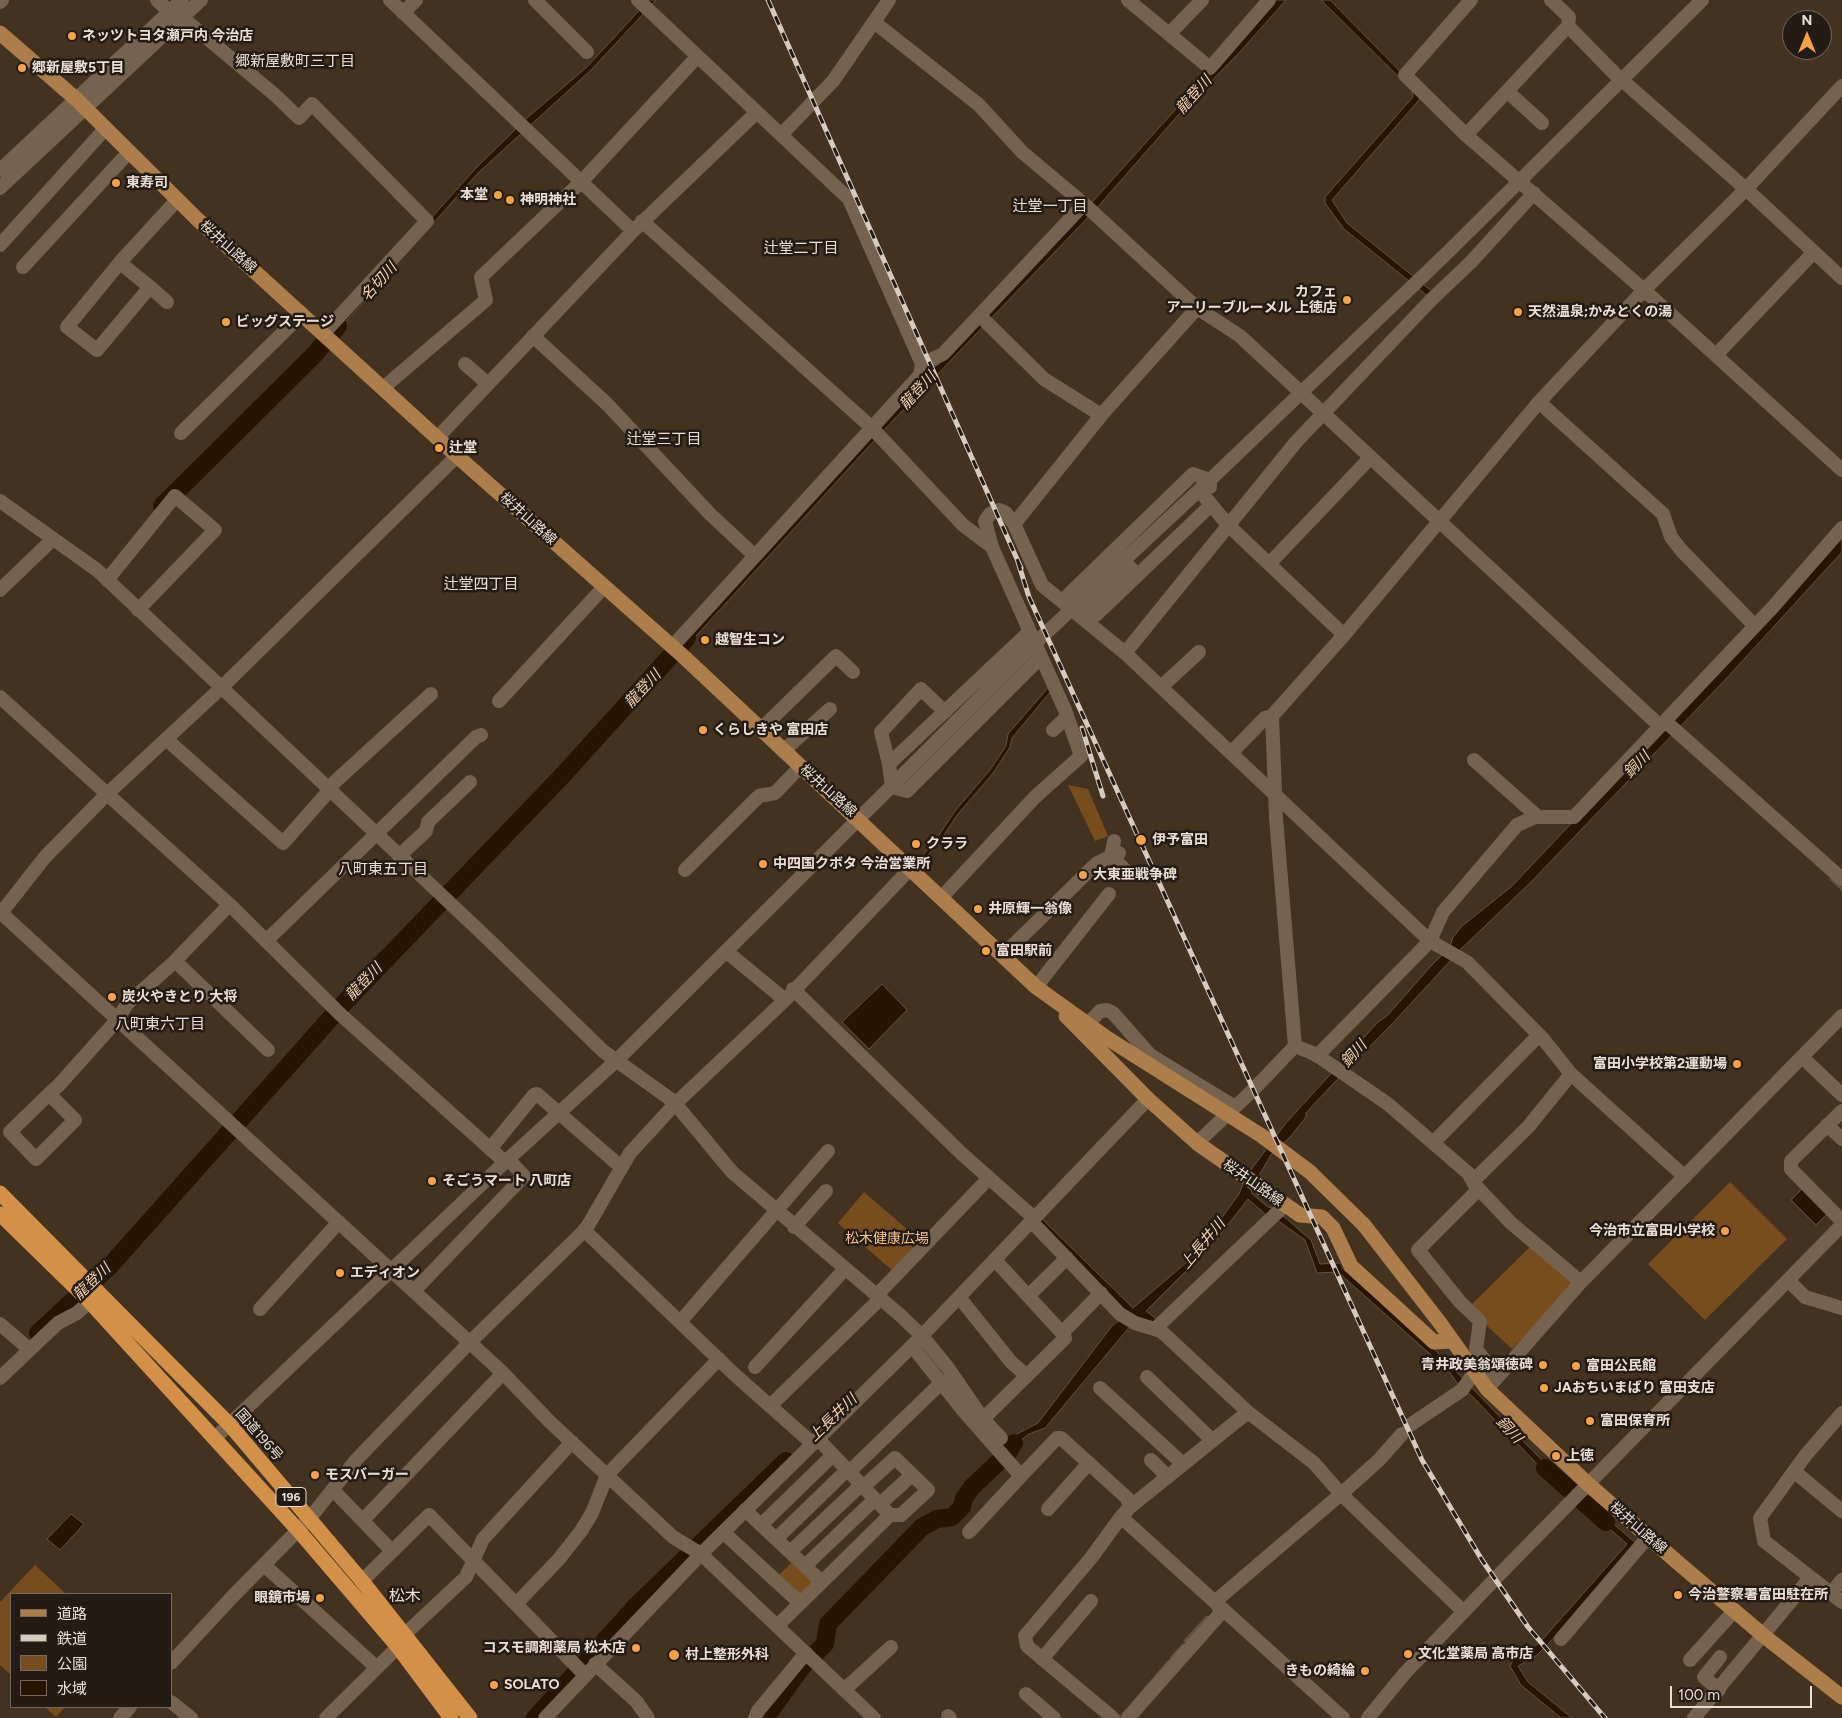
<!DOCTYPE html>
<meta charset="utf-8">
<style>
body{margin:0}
#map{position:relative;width:1842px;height:1718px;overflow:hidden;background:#433220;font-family:Figtree,"Noto Sans JP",sans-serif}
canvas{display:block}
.legend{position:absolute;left:10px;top:1593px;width:162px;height:115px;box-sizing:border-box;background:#231b14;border:1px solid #736961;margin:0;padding:6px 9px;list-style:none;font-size:15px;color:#eadfd4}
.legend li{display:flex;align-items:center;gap:10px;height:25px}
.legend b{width:25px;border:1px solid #736961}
.north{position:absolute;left:1782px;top:10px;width:50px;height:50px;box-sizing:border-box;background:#231b14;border:1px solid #736961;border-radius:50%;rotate:0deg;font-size:14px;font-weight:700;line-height:20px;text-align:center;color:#eadfd4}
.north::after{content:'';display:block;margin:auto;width:18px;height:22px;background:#f5a345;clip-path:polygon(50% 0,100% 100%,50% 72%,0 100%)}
.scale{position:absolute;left:1670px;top:1686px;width:142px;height:22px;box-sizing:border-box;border:2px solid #eadfd4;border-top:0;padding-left:6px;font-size:15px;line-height:18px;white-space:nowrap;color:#eadfd4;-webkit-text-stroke:4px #231b14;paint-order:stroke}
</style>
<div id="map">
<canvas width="1842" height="1718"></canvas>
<ul class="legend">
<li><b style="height:6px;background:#ad7e4b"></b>道路</li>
<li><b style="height:6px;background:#d7cbc0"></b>鉄道</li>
<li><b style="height:14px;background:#784d1d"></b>公園</li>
<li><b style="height:14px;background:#291400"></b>水域</li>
</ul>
<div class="north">N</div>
<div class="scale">100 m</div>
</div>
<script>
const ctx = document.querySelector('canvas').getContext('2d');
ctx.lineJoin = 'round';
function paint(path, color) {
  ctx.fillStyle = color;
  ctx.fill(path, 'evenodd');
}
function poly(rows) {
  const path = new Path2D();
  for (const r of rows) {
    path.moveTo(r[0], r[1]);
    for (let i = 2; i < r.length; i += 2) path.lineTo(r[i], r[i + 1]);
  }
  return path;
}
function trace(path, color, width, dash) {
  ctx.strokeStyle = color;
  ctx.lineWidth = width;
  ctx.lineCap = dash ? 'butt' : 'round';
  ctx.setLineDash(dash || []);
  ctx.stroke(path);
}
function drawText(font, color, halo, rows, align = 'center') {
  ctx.font = font + ' Figtree,"Noto Sans JP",sans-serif';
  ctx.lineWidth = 5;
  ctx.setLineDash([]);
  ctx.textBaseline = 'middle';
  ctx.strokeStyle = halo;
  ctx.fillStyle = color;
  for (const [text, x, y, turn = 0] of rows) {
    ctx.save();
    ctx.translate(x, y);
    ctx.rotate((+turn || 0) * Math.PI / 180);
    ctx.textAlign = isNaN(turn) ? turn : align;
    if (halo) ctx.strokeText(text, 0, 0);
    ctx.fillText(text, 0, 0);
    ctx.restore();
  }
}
const green = poly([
 [1068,785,1088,789,1108,836,1095,841],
 [1730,1182,1787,1239,1705,1320,1648,1264],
 [864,1192,923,1243,895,1273,838,1223],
 [1531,1246,1575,1284,1512,1349,1468,1308],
 [793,1561,817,1584,801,1599,776,1578],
 [35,1565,66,1594,11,1594,11,1675,0,1665,0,1602],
 [45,1707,65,1707,56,1717]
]);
const water = poly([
 [649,0,656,0,591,70,478,173,339,329,335,326,475,169,528,117,587,67,649,0],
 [1274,0,1286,0,1238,54,1180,113,1095,210,882,432,685,648,678,643,927,370,938,365,1078,218,1274,0],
 [1321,0,1330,0,1420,92,1419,100,1332,200,1347,223,1434,293,1429,297,1344,229,1325,203,1325,197,1413,97,1412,90,1321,0],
 [1842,538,1842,552,1724,681,1530,883,1462,948,1392,1024,1330,1087,1306,1113,1306,1117,1291,1136,1271,1155,1251,1189,1252,1194,1268,1207,1275,1209,1311,1240,1320,1264,1340,1263,1344,1270,1437,1352,1563,1482,1559,1487,1474,1398,1458,1384,1448,1370,1338,1272,1317,1273,1305,1240,1277,1220,1265,1214,1248,1199,1212,1245,1146,1311,1159,1321,1155,1325,1137,1318,1045,1428,1029,1434,1014,1446,1009,1457,1002,1451,1015,1435,1038,1423,1112,1326,1128,1314,1038,1224,1041,1218,1133,1308,1194,1256,1239,1194,1247,1175,1286,1123,1378,1022,1387,1016,1431,966,1450,947,1453,937,1462,926,1511,887,1842,538],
 [1048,688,1050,692,1012,738,1010,747,994,772,958,814,940,841,922,862,920,859,937,838,955,811,990,770,1006,746,1008,734,1048,688],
 [882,984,907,1010,869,1049,842,1022,882,984],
 [1802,1189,1827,1214,1816,1225,1791,1200,1802,1189],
 [1591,1505,1637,1544,1549,1643,1537,1655,1518,1666,1528,1682,1572,1718,1561,1718,1521,1685,1510,1666,1514,1659,1532,1649,1543,1639,1627,1544,1587,1509,1591,1505],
 [71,1514,84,1524,60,1550,47,1539,71,1514]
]);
const stream = poly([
 [1831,879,1842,889],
 [1185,1641,1207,1617],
 [1171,1658,1183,1645],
 [1121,1717,1169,1661]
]);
const river = poly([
 [162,506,315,354,338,326],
 [38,1333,109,1267,345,1002,562,776,687,638],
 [1545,1468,1606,1522],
 [535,1718,636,1606,786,1461],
 [765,1718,802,1667,825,1644,828,1624,922,1527,937,1519,952,1517,962,1507,964,1498,972,1487,1007,1454,1014,1443]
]);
const minor = poly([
 [157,0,170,12],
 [390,0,633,231],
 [535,0,587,52],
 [638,0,849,199,922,364,920,375,672,647],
 [1128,0,1210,68,1269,0],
 [1471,0,1405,75,1466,135,1644,290,1842,470],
 [0,2,2,0],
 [403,13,416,0],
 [183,18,275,95,299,118,312,104,427,221,323,334],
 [874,22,979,105,1022,152,1084,204,1197,308,1240,336,1660,726],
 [1568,26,1615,74,1746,189,1842,278],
 [1169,34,1202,0],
 [1507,91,1542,123],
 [781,135,833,81,889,0],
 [1466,135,1568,26,1569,17,1551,0],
 [0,170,182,0],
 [0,188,201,0],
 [642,221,871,427,963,525,992,547],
 [0,245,105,129],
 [120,263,150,287,97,350,67,327,122,260,177,200],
 [23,267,129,152],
 [150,287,167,302],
 [980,316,1044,379,1101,415],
 [533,336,607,404,710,514,755,556],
 [1716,355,1814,252],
 [465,364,488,384],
 [922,364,943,354,1084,204],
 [383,388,486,300,481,277,582,181,697,57],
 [1539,402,1663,514,1671,537,1681,550,1755,626],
 [181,433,302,314],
 [437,438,633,231,756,113],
 [1204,496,1228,525,1344,635],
 [0,501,97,570,487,938,603,1051,673,1101,732,1172,900,1315,922,1336,948,1368,983,1419,1001,1438],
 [1014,524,1103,413,1197,308],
 [1269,564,1371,457],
 [107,580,175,496,215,530,138,610],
 [0,590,53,539],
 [1062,601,1193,474,1210,480,1210,487],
 [1096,615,1211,505],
 [1081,616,1131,568],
 [1029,632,889,764,892,787,907,791,1041,657],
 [1125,653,1296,442,1431,300,1471,262,1534,193],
 [1161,687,1199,652],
 [0,697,231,906,340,1014,505,1162],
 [499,701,604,587],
 [1665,721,1842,879],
 [760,730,836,656,853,672],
 [1053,730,1067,717],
 [166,739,283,843,329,791],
 [783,751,830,709],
 [1231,753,1265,718,1272,716],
 [1474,760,1538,817],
 [889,764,881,732,921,689,945,712],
 [327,789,431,694],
 [1114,841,1111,856,1130,875],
 [399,856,426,831,428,822,470,782],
 [685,870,759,796,775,793,801,766],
 [941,898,1035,797,1081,756,1065,710,992,547,985,521,990,514,999,510,1006,513,1014,524,1042,585,1125,653,1430,941,1467,962,1544,1040,1571,1074,1685,1177],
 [0,912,503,1373,549,1421,673,1537,701,1554,874,1718],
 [1,913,45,857,106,795,221,688,457,456],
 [266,941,476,737,481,735],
 [727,952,785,1000],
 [1003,955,1097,863,1119,853],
 [175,961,268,1050],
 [1036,987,1109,894],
 [793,989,961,1153,1034,1218],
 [1088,1024,1100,1011,1107,1010,1113,1013,1150,1055,1235,1107],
 [1295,1046,1315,1054,1388,1104,1468,1173,1475,1185,1511,1223,1581,1282],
 [1317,1056,1430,941,1443,912,1517,825,1535,817,1574,817,1773,607,1842,528],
 [1802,1057,1842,1095],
 [49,1094,75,1120,36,1159,10,1132,49,1094,59,1085,118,1019,127,1004,172,964,229,905],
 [1842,1111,1791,1161,1791,1169,1842,1221],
 [1827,1125,1842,1139],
 [1197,1143,1253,1090,1295,1046,1276,818,1272,716,1344,635,1539,402,1644,290,1746,189,1842,86],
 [1433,1143,1539,1035],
 [490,1149,534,1095,537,1094,621,1167],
 [1473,1181,1528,1127,1571,1074],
 [1479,1189,1418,1250,1460,1302,1480,1321,1476,1349,1491,1369,1492,1377,1485,1384],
 [1031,1221,1120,1314,1135,1323,1161,1331,1249,1413,1314,1463,1341,1494,1464,1612],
 [794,1227,826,1191],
 [584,1230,734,1374,813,1444],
 [995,1260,1063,1334],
 [1788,1280,1805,1297,1842,1308],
 [414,1291,524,1176,508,1159],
 [877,1295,989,1178],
 [1028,1296,1067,1258],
 [959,1297,1011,1362,1027,1376],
 [260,1309,339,1222],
 [680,1322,828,1151],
 [0,1324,29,1349],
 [1155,1329,1285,1205],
 [912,1346,962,1409,1021,1476,1057,1438,1061,1438,1127,1498,1130,1507,1121,1517,1343,1718],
 [755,1367,845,1269],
 [1147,1377,1212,1440],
 [0,1378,58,1323,77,1313,98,1294],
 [1100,1388,1183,1464],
 [1487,1389,1581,1282,1842,1016],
 [770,1406,881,1298],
 [1842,1413,1805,1456,1760,1518,1764,1541,1842,1602],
 [983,1419,1065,1338,1063,1332,1101,1293],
 [1410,1425,1462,1390,1474,1373],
 [215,1438,505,1162,617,1060,1031,647,1210,480,1447,253,1702,0],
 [1151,1460,1168,1477],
 [849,1472,941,1383],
 [1795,1472,1842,1511],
 [863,1487,895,1458,928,1490,901,1515,890,1515],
 [333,1490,392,1551],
 [880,1504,912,1475],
 [1130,1507,1248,1412],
 [1048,1509,1089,1463],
 [745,1510,822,1582,890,1515,818,1439],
 [364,1519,503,1373],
 [761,1525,833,1455],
 [723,1532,800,1603],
 [969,1532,1021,1476],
 [776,1539,847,1470],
 [790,1552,861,1485],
 [264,1565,376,1667],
 [805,1566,875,1499],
 [362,1581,429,1515,585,1675],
 [1831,1593,1842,1580],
 [516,1604,559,1559,581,1531,592,1513,607,1475,719,1359],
 [777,1626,822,1582],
 [404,1635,466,1577,483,1539,572,1442],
 [1561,1639,1648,1537],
 [1042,1659,1091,1601],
 [1690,1660,1734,1611],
 [171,1663,234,1595,310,1518,356,1460,470,1342,586,1229,630,1153,675,1104,785,1000,910,869],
 [595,1664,636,1701,648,1718],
 [844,1690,891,1647],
 [1719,1690,1704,1677,1720,1657],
 [1026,1694,1054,1718],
 [171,1702,191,1718],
 [948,1716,950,1718],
 [120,1718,130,1707],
 [326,1718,398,1647],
 [545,1718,701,1554,916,1342,1148,1099],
 [755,1718,758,1711,806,1653],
 [1113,1718,1027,1646,1025,1636,1091,1558,1121,1517],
 [1128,1718,1220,1614,1218,1599,1341,1494,1379,1460,1402,1434],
 [1368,1718,1405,1673,1495,1579,1842,1225],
 [1694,1718,1810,1578]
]);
const major = poly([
 [0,33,76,99,197,219,457,456,684,657,1036,987,1107,1038,1262,1136,1310,1172,1364,1225,1440,1323,1487,1389,1588,1484,1676,1561,1764,1636,1842,1697],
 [1066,1016,1148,1099,1197,1143,1300,1215,1322,1217,1333,1228,1351,1266,1434,1342,1452,1341]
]);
const highway = poly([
 [0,1193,230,1425,362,1581,470,1718],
 [0,1214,89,1301,298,1530,398,1647,451,1718]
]);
const rail = poly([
 [768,0,1021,568],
 [1018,562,1029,597,1422,1460,1482,1560,1528,1627,1605,1718],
 [1082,728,1103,796]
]);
const markers = [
 [72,36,5,"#f5a345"],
 [22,68,5,"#f5a345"],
 [116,183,5,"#f5a345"],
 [498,195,5,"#f5a345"],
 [510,200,5,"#f5a345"],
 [1347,300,5,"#f5a345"],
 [1518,312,5,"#f5a345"],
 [226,322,5,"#f5a345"],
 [439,448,5,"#f5a345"],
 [705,640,5,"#f5a345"],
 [703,730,5,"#f5a345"],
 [1141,840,6,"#f5a345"],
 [916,844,5,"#f5a345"],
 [763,864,5,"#f5a345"],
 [1083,875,5,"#f5a345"],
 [978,909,5,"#f5a345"],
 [986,951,5,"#f5a345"],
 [112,997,5,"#f5a345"],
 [1737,1064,5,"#f5a345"],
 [432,1181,5,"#f5a345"],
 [1725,1231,5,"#f5a345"],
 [340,1273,5,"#f5a345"],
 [1543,1365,5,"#f5a345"],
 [1576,1366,5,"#f5a345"],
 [1544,1388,5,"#f5a345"],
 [1590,1421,5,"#f5a345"],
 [1556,1456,5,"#f5a345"],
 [315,1475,5,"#f5a345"],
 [1678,1595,5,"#f5a345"],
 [320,1598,5,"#f5a345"],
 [636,1648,5,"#f5a345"],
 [1408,1654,5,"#f5a345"],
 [674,1655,6,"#f5a345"],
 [1365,1671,5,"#f5a345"],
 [494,1685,5,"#f5a345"]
];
const shields = [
 [291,1497,30]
];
const shieldNames = [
 ["196",291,1497]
];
const poiNames = [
 ["ネッツトヨタ瀬戸内 今治店",82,36],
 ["郷新屋敷5丁目",32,68],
 ["東寿司",126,183],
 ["本堂",488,195,"right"],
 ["神明神社",520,200],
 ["カフェ",1337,292,"right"],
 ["アーリーブルーメル 上徳店",1337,308,"right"],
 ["天然温泉;かみとくの湯",1528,312],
 ["ビッグステージ",236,322],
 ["辻堂",449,448],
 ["越智生コン",715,640],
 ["くらしきや 富田店",713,730],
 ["伊予富田",1152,840],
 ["クララ",926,844],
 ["中四国クボタ 今治営業所",773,864],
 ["大東亜戦争碑",1093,875],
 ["井原輝一翁像",988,909],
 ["富田駅前",996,951],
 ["炭火やきとり 大将",122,997],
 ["富田小学校第2運動場",1727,1064,"right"],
 ["そごうマート 八町店",442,1181],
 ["今治市立富田小学校",1715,1231,"right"],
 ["エディオン",350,1273],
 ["青井政美翁頌徳碑",1533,1365,"right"],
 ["富田公民館",1586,1366],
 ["JAおちいまばり 富田支店",1554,1388],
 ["富田保育所",1600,1421],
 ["上徳",1566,1456],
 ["モスバーガー",325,1475],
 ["今治警察署富田駐在所",1688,1595],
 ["眼鏡市場",310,1598,"right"],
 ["コスモ調剤薬局 松木店",626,1648,"right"],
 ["文化堂薬局 高市店",1418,1654],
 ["村上整形外科",685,1655],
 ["きもの綺綸",1355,1671,"right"],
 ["SOLATO",504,1685]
];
const streetNames = [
 ["桜井山路線",228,247,42],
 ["桜井山路線",528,519,42],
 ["桜井山路線",828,791,42],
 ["桜井山路線",1253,1183,35],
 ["国道196号",259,1435,49],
 ["桜井山路線",1638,1528,41]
];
const parkNames = [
 ["松木健康広場",887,1239]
];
const neighbourhoodNames = [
 ["郷新屋敷町三丁目",295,62],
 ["辻堂一丁目",1050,207],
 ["辻堂二丁目",801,249],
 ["辻堂三丁目",664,440],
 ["辻堂四丁目",481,585],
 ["八町東五丁目",383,870],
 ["八町東六丁目",160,1025]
];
const waterNames = [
 ["龍登川",1194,95,-48],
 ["名切川",379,282,-48],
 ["龍登川",918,391,-47],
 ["龍登川",643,689,-47],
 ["銅川",1637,765,-46],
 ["龍登川",364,982,-46],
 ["銅川",1354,1054,-48],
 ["上長井川",1203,1244,-50],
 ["龍登川",92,1282,-44],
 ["上長井川",833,1418,-44],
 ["銅川",1509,1430,47]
];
const quarterNames = [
 ["松木",405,1596]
];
paint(green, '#784d1d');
paint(water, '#291400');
trace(water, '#635140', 1);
trace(stream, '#635140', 3);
trace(river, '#291400', 18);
trace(minor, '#75624f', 14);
trace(major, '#ad7e4b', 15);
trace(highway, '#d29048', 15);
trace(rail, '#d7cbc0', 5);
trace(rail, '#231b14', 3, [9]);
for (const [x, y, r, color] of markers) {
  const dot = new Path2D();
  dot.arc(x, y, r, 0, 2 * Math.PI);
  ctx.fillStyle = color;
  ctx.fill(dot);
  trace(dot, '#231b14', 2);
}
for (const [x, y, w] of shields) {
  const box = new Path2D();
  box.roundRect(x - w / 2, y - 9.5, w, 19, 4);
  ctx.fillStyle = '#231b14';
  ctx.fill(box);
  trace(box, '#eadfd4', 1);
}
drawText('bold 12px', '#eadfd4', null, shieldNames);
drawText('bold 14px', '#eadfd4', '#231b14', poiNames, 'left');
drawText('14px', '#eadfd4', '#231b14', streetNames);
drawText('14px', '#f8c28c', '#231b14', parkNames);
drawText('15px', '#eadfd4', '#231b14', neighbourhoodNames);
drawText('italic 15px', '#f7d3af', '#231b14', waterNames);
drawText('16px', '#eadfd4', '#231b14', quarterNames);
</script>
